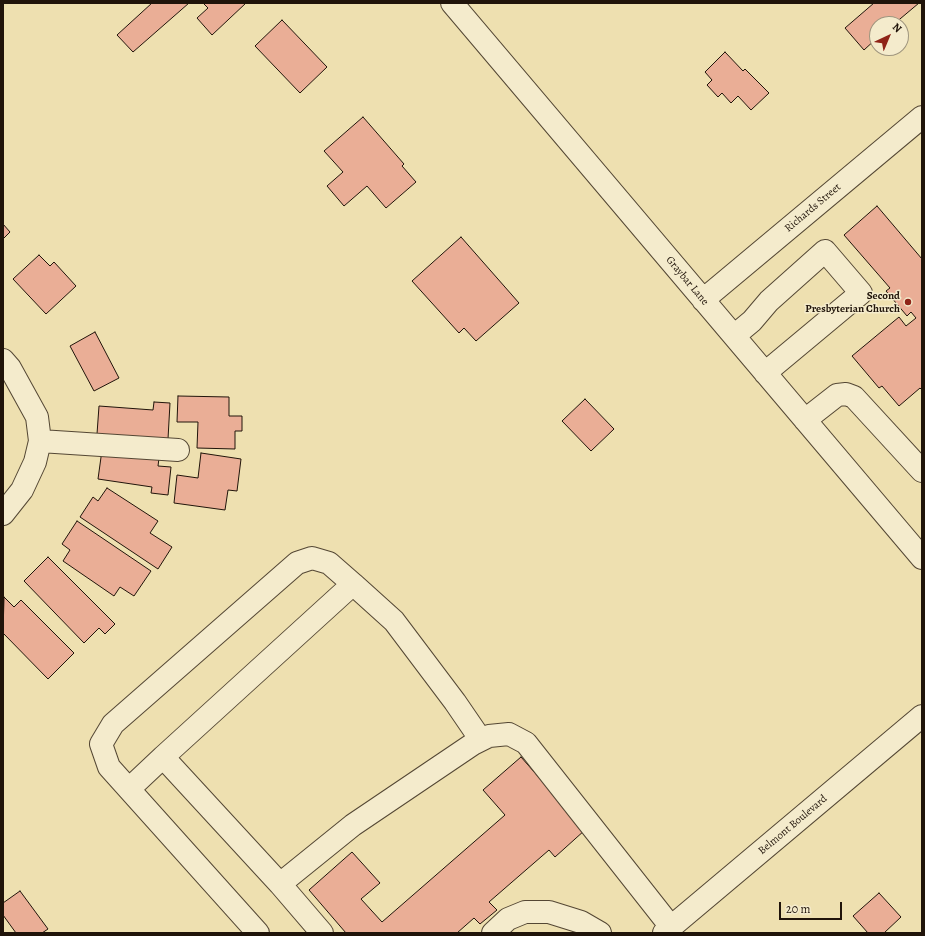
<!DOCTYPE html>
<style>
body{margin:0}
#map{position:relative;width:925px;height:936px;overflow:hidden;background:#eee0b0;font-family:Alegreya,serif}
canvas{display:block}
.frame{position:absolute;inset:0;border:4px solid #20140a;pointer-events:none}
.north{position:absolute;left:869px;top:16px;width:40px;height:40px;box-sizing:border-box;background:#f4ebcc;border:1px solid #9f957e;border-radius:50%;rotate:44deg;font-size:11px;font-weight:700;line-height:16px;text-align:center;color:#20140a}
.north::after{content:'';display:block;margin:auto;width:14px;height:18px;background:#8f2418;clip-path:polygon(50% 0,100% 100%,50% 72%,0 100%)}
.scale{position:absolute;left:779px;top:902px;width:63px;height:18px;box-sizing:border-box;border:2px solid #20140a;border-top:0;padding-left:5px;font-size:12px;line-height:14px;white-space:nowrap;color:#20140a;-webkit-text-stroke:3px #f4ebcc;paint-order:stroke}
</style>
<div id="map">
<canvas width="925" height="936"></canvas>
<div class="frame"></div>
<div class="north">N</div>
<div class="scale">20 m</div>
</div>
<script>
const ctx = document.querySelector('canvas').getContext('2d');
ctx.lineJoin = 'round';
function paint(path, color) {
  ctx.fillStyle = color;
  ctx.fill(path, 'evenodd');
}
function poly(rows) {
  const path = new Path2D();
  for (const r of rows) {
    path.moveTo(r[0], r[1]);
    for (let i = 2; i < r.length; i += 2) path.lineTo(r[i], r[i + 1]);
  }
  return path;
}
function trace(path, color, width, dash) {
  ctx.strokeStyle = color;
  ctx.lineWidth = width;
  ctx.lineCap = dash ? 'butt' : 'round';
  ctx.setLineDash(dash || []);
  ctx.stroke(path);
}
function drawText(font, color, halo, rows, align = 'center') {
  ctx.font = font + ' Alegreya,serif';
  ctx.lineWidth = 3;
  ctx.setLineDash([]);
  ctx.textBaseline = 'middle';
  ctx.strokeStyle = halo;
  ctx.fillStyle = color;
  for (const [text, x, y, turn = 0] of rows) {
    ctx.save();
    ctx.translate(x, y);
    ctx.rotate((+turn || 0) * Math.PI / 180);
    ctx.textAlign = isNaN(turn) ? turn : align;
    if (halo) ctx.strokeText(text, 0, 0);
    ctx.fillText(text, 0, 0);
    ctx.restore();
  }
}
const building = poly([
 [152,3,189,3,133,52,117,35,152,3],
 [203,3,246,3,212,35,197,18,208,8,203,3],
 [874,3,919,3,894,24,877,24,877,38,864,50,845,28,874,3],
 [282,20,327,67,300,93,255,46,282,20],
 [725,52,743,71,745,69,769,93,751,110,738,96,731,103,722,93,718,97,707,85,712,80,705,72,725,52],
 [363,117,404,164,402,166,416,182,386,208,367,186,344,206,327,186,343,172,324,151,363,117],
 [877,206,922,259,922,390,920,388,899,406,882,386,879,388,852,356,899,317,906,326,916,318,911,312,907,316,886,291,890,288,844,235,877,206],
 [3,224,10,232,3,239,3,224],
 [461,237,519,303,476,341,464,328,459,333,412,281,461,237],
 [39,255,50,266,54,262,76,286,46,314,13,279,39,255],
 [95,332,119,378,94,391,70,346,95,332],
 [178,396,229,397,229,416,242,416,242,431,235,431,235,449,197,448,198,422,177,422,178,396],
 [585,399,614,429,591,451,562,421,585,399],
 [154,402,170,403,168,439,97,434,99,406,153,410,154,402],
 [102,450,159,458,158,466,171,467,168,495,151,493,152,487,98,479,102,450],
 [201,453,241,459,237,491,228,490,225,510,174,503,177,475,198,478,201,453],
 [107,488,158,521,150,533,172,547,158,569,80,517,93,497,98,501,107,488],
 [77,521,151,571,134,596,120,587,114,596,63,561,70,550,62,544,77,521],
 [48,557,115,624,105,634,99,628,84,643,24,581,48,557],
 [4,597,14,607,21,600,74,653,48,679,3,633,4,597],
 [521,757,585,830,555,857,549,850,489,902,497,910,480,924,474,918,457,933,346,933,309,890,352,852,380,883,361,899,382,922,505,815,483,790,521,757],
 [20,891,48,929,42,933,16,933,3,915,3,903,20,891],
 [879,893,901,917,884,933,868,933,853,916,879,893]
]);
const minor = poly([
 [452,3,922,558],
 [703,300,922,117],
 [734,336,752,321,769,301,825,251,861,293,765,373],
 [3,360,10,368,37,417,40,441,35,462,22,490,3,514],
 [805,420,837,395,846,394,854,397,922,471],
 [40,441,178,450],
 [353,584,394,621,455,702,481,740],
 [129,789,163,757],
 [280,884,353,825,473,744,489,736,509,734,526,743,671,927],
 [258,933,109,767,101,744,113,724,297,563,312,558,329,563,353,584,163,757,280,884,322,933],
 [493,933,508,919,525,912,549,912,581,922,600,933],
 [664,933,922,716]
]);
const markers = [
 [908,302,4,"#8f2418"]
];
const streetNames = [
 ["Richards Street",813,208,-40],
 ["Graybar Lane",687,281,50],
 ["Belmont Boulevard",793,825,-40]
];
const poiNames = [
 ["Second",900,296],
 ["Presbyterian Church",900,309]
];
paint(building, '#eaae96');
trace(building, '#20140a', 1);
trace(minor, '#544734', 24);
trace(minor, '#f4ebcc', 22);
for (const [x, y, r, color] of markers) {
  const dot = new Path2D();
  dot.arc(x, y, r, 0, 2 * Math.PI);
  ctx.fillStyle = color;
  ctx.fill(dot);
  trace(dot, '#f4ebcc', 1.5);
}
drawText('11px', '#20140a', '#f4ebcc', streetNames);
drawText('bold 11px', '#20140a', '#f4ebcc', poiNames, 'right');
</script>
